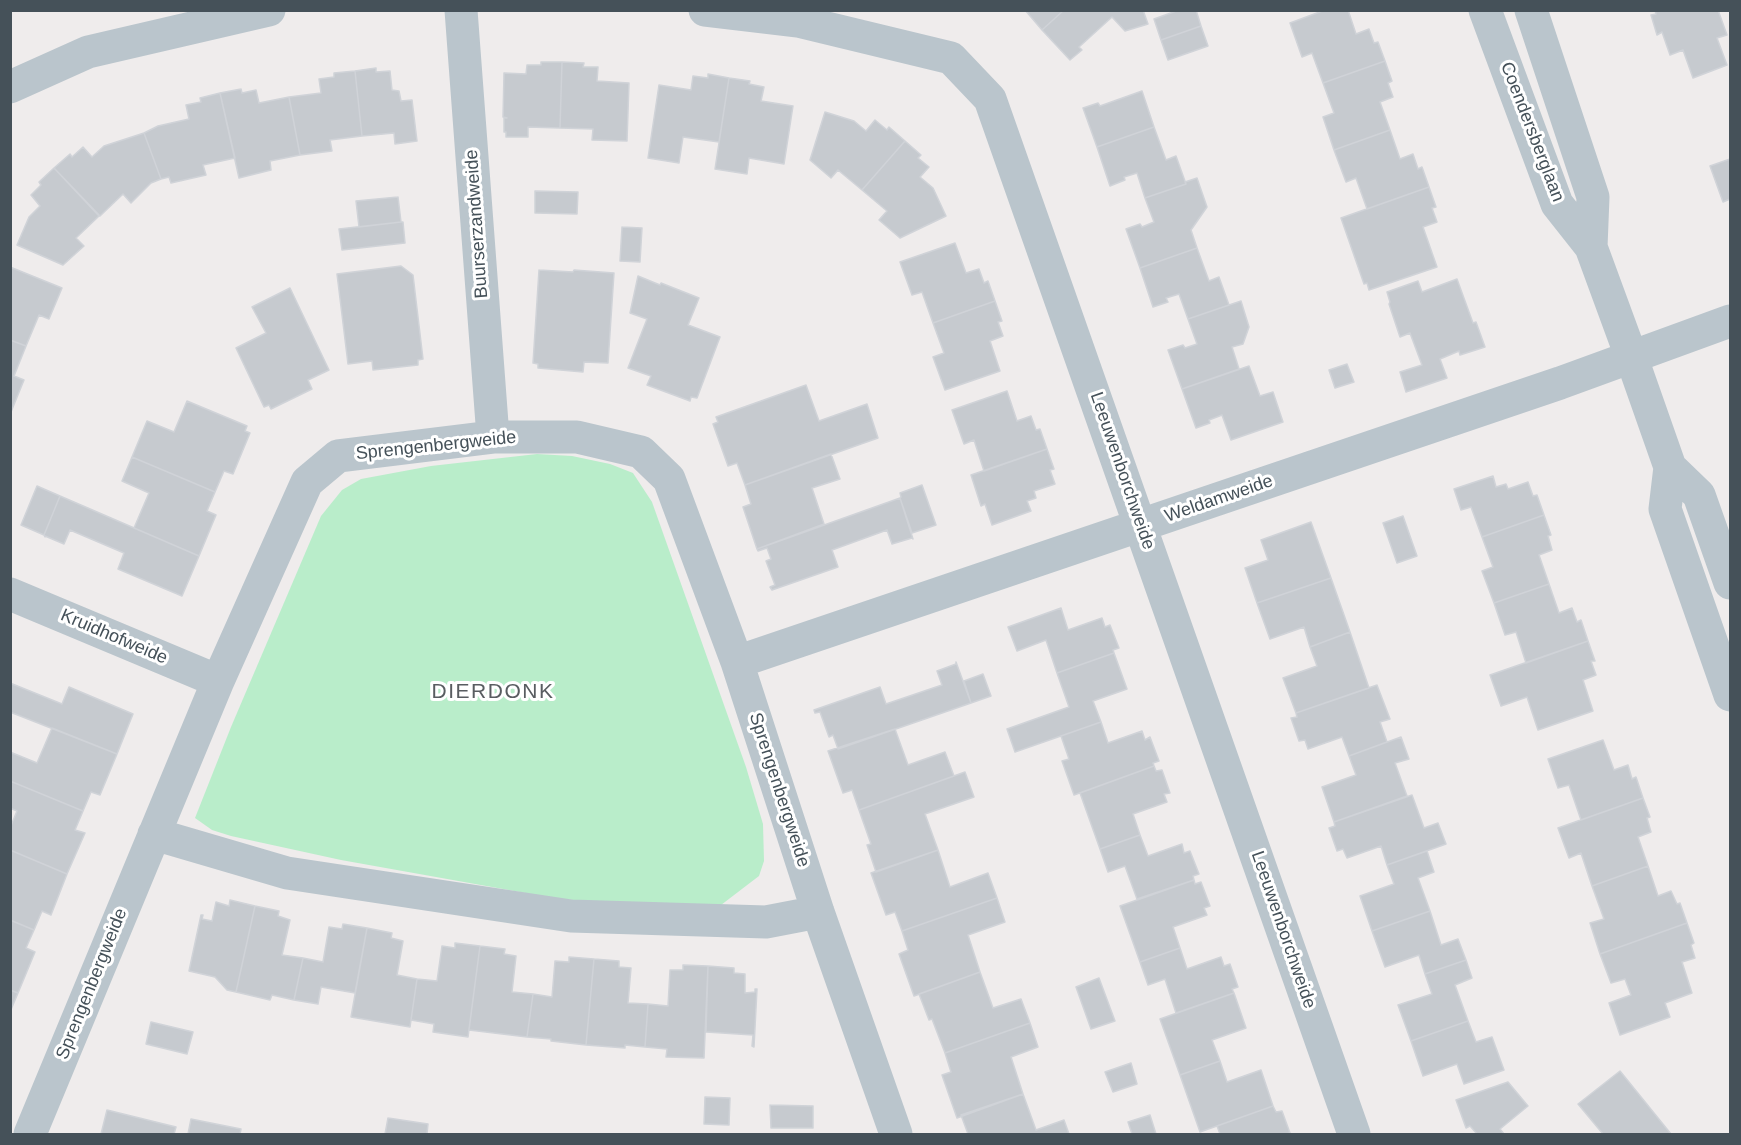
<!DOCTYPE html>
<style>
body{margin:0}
#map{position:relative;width:1741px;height:1145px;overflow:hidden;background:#efecec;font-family:Helvetica,sans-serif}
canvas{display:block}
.frame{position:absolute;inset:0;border:12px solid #455159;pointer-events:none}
</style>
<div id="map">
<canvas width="1741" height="1145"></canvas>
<div class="frame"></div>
</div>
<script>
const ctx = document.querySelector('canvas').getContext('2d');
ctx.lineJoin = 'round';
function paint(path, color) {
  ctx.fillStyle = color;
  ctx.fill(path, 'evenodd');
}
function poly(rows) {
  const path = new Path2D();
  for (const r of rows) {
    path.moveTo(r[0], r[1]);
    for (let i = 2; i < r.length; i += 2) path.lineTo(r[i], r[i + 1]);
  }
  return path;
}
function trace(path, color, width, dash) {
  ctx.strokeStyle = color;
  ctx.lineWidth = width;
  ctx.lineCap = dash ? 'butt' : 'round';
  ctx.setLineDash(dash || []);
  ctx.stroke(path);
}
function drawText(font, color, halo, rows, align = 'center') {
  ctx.font = font + ' Helvetica,sans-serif';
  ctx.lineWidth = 6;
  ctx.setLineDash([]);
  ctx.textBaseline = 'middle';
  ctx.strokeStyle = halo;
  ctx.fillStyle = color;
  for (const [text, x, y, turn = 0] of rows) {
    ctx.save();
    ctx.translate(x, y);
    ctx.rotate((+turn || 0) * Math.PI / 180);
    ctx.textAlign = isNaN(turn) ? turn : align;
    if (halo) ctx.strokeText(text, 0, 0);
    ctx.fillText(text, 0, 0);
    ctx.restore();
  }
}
const green = poly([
 [537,454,572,456,610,464,633,473,652,502,746,767,763,824,764,861,759,876,721,905,653,906,559,899,341,860,231,836,212,830,195,818,231,727,321,516,342,490,361,479,431,466]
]);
const building = poly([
 [1025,10,1064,10,1042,30,1025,10],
 [1064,10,1143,10,1148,24,1125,31,1112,17,1079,47,1082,50,1070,60,1042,30,1064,10],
 [1179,10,1196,10,1201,26,1161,40,1154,19,1179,10],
 [1325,10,1348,10,1356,34,1369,29,1374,43,1378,42,1385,61,1323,83,1312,53,1302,57,1290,23,1325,10],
 [1655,10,1718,10,1727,35,1717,38,1727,65,1693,78,1683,50,1670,55,1662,32,1657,35,1651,15,1656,14,1655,10],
 [1201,26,1208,46,1168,60,1161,40,1201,26],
 [1385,61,1392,81,1388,83,1393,97,1380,102,1390,130,1334,150,1323,117,1334,113,1323,83,1385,61],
 [541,62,562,62,560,128,528,127,528,137,506,137,506,132,504,132,504,118,507,118,503,117,504,73,526,74,527,65,541,65,541,62],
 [562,62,584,63,583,67,598,67,597,81,629,83,627,141,592,140,593,129,560,128,562,62],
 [376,68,376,72,390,71,392,90,399,91,401,101,412,100,417,141,395,144,394,133,362,136,355,71,376,68],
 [355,71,362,136,330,140,332,151,300,155,289,97,321,93,319,79,334,77,334,73,355,71],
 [708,74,729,78,719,142,683,137,679,163,648,158,659,85,691,90,693,76,708,78,708,74],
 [729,78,750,81,749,84,764,87,761,101,793,106,784,164,749,158,747,174,715,169,729,78],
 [241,89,242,93,256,90,259,103,289,97,300,155,270,161,271,170,239,178,220,93,241,89],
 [1142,91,1154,127,1097,147,1083,108,1098,103,1100,106,1142,91],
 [220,93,235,158,203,165,206,175,171,183,169,177,161,179,144,133,158,126,189,119,186,105,201,102,200,98,220,93],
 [825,112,854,121,866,131,875,120,887,130,889,127,905,141,862,190,838,170,831,178,810,160,825,112],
 [1154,127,1166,160,1176,156,1186,184,1145,198,1137,173,1124,177,1125,180,1110,186,1097,147,1154,127],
 [1390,130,1400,159,1413,154,1418,169,1422,167,1429,187,1367,209,1356,178,1346,182,1334,150,1390,130],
 [144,133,161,179,151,183,131,203,123,194,100,216,54,168,70,154,72,157,83,147,92,157,104,146,144,133],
 [905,141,921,155,918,158,929,167,920,177,933,188,946,216,900,238,879,220,887,211,862,190,905,141],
 [1730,159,1730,199,1723,202,1710,166,1730,159],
 [54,168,99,216,76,238,84,246,63,265,17,245,29,217,40,206,31,195,41,185,39,182,54,168],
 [1197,178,1207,207,1191,230,1197,248,1140,268,1126,229,1140,224,1142,227,1154,222,1145,198,1186,184,1185,182,1197,178],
 [1429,187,1436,207,1432,208,1437,222,1423,227,1437,267,1369,290,1367,283,1364,284,1341,218,1429,187],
 [535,191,578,192,577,214,535,213,535,191],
 [398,197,401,222,359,227,356,201,398,197],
 [401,222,403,222,405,243,342,250,339,229,401,222],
 [622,227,642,228,640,262,620,261,622,227],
 [955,243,966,273,979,269,984,283,988,281,995,301,933,323,922,292,912,295,900,262,955,243],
 [1197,248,1209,281,1219,277,1229,305,1188,319,1179,294,1166,298,1168,302,1153,307,1140,268,1197,248],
 [401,266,413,275,423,359,418,360,418,365,373,370,372,361,348,364,337,274,401,266],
 [10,267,62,288,49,319,39,315,26,346,10,340,10,267],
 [539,270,573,272,574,270,614,273,608,363,584,362,583,372,538,368,538,364,533,363,539,270],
 [638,276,660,285,661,283,699,298,688,325,720,337,697,398,691,397,690,401,647,385,651,376,628,368,647,319,630,313,638,276],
 [1457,279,1473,323,1476,322,1485,347,1460,355,1459,351,1440,359,1447,378,1406,392,1400,372,1422,365,1410,333,1400,337,1389,304,1390,302,1387,292,1418,281,1422,292,1457,279],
 [290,288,329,370,308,380,312,389,271,409,269,405,264,407,236,348,266,333,252,307,290,288],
 [995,301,1002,321,998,322,1003,336,990,341,1000,371,945,390,933,357,944,353,933,323,995,301],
 [1241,301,1249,327,1243,344,1232,347,1239,369,1182,389,1168,350,1183,345,1185,348,1197,344,1188,319,1241,301],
 [10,340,26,346,14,376,24,380,11,412,10,340],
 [1347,364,1354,382,1335,388,1329,370,1347,364],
 [1249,366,1260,396,1273,392,1283,422,1231,440,1222,415,1209,420,1210,423,1196,428,1182,389,1249,366],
 [806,385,819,421,867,404,878,438,745,485,737,463,728,466,713,424,718,422,716,417,806,385],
 [1007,391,1017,421,1031,416,1036,430,1040,429,1047,449,984,471,974,440,964,444,952,410,1007,391],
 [187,401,247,426,245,431,250,433,233,474,224,471,215,492,132,457,147,421,174,432,187,401],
 [1047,449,1054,469,1050,470,1055,484,1034,491,1036,498,1027,501,1031,511,992,525,985,504,981,506,971,475,1047,449],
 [831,454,840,479,812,488,824,524,757,549,743,507,751,504,745,485,831,454],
 [132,457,215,492,207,511,216,515,199,556,134,528,149,493,122,481,132,457],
 [1493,476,1496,487,1506,484,1508,489,1528,482,1533,496,1537,495,1544,515,1482,537,1471,507,1461,510,1454,489,1493,476],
 [922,485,936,525,912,533,900,498,901,497,900,493,922,485],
 [37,486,60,496,44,535,21,525,37,486],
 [60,496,199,556,182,596,118,569,124,553,70,530,64,544,45,536,45,537,44,535,60,496],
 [900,498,913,539,912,538,892,544,887,530,832,550,838,567,772,590,770,587,775,585,766,561,771,559,767,548,758,551,757,549,900,498],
 [1544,515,1551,535,1548,536,1552,550,1539,555,1549,584,1494,603,1482,571,1493,567,1482,537,1544,515],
 [1403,516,1417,556,1397,563,1383,523,1403,516],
 [1311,522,1331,578,1257,603,1245,568,1268,560,1261,540,1311,522],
 [1331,578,1350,632,1310,647,1304,627,1270,639,1257,603,1331,578],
 [1549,584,1559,613,1572,608,1577,622,1581,620,1588,641,1526,663,1516,632,1505,635,1494,603,1549,584],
 [1061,608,1068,630,1102,618,1105,627,1110,625,1119,648,1113,650,1114,653,1057,673,1046,640,1017,651,1008,627,1061,608],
 [1350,632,1369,688,1296,713,1283,678,1317,666,1310,647,1350,632],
 [1588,641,1595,661,1591,661,1596,675,1583,680,1593,711,1538,730,1527,697,1501,706,1490,675,1588,641],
 [1114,653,1127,689,1093,701,1101,722,1015,752,1007,729,1069,707,1057,673,1114,653],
 [956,662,971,703,838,749,833,735,829,737,820,712,815,713,814,710,880,687,886,704,942,685,937,671,956,664,956,662],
 [983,674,991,696,971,703,964,681,983,674],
 [10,683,62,704,69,687,133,714,117,754,10,712,10,683],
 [1377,685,1390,719,1380,722,1387,742,1349,756,1342,737,1308,749,1305,740,1299,741,1291,718,1297,717,1296,713,1377,685],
 [1101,722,1108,743,1142,731,1145,740,1150,737,1159,761,1153,763,1154,766,1074,795,1062,761,1069,759,1061,736,1101,722],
 [52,728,117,754,100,795,91,792,83,811,10,781,10,752,37,763,52,728],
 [895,729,908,765,945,752,954,776,859,810,852,790,843,793,828,751,895,729],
 [1401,737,1409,759,1395,763,1407,796,1334,822,1322,787,1356,775,1349,756,1401,737],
 [1603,740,1614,770,1628,765,1632,779,1636,777,1643,798,1581,820,1569,785,1558,788,1548,759,1603,740],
 [1154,766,1156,771,1162,770,1170,793,1164,794,1167,802,1133,814,1140,835,1100,849,1080,793,1154,766],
 [965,772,974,797,925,814,938,850,876,872,867,845,871,844,859,810,965,772],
 [10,781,83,811,75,830,85,833,67,874,10,850,10,828,17,811,10,808,10,781],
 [1412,795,1424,828,1438,823,1446,844,1387,865,1381,846,1347,858,1343,849,1337,851,1329,828,1335,826,1334,822,1412,795],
 [1643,798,1650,817,1647,818,1651,832,1638,837,1648,866,1592,886,1581,853,1569,858,1558,828,1643,798],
 [1140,835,1148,856,1182,844,1184,853,1190,851,1199,874,1193,876,1194,880,1137,899,1125,866,1108,872,1100,849,1140,835],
 [10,850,67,874,51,915,42,911,34,930,10,920,10,850],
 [938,850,950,887,988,873,997,898,902,931,895,912,886,915,871,873,938,850],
 [1427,851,1434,872,1418,878,1430,911,1372,931,1360,896,1394,884,1387,865,1427,851],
 [1648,866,1658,896,1671,891,1677,904,1680,903,1687,923,1600,954,1590,923,1604,919,1592,886,1648,866],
 [1194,880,1195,884,1201,882,1210,906,1204,908,1207,915,1173,927,1180,948,1140,962,1120,906,1194,880],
 [997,898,1005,922,968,935,980,972,914,996,899,954,908,950,902,931,997,898],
 [230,900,255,906,236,992,227,990,215,977,189,971,201,915,203,915,202,919,212,921,216,902,229,906,230,900],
 [255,906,279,911,278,916,290,920,282,955,303,958,294,1000,272,995,270,1000,236,992,255,906],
 [1430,911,1441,945,1458,939,1466,960,1425,974,1419,955,1385,967,1372,931,1430,911],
 [10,920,34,930,26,948,35,952,18,993,10,990,10,920],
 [1687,923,1694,943,1691,945,1695,958,1682,962,1692,993,1665,1003,1670,1017,1620,1035,1609,1003,1631,995,1625,979,1611,983,1600,954,1687,923],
 [343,924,367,928,355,993,321,987,318,1004,294,1000,303,958,323,962,329,927,342,929,343,924],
 [367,928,392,933,391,938,403,941,397,975,417,979,410,1027,351,1017,367,928],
 [455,943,480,946,468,1037,433,1032,434,1024,411,1020,417,979,437,981,442,946,455,948,455,943],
 [480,946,505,949,504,954,516,956,512,992,533,994,527,1037,469,1030,480,946],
 [1180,948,1187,969,1221,957,1224,966,1230,964,1238,987,1232,989,1234,993,1176,1013,1165,979,1148,985,1140,962,1180,948],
 [569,957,594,959,586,1045,551,1041,551,1039,527,1037,533,994,552,997,555,961,569,962,569,957],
 [594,959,619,961,619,967,631,968,628,1003,648,1004,645,1047,625,1045,625,1048,586,1045,594,959],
 [1466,960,1472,978,1455,985,1468,1021,1411,1041,1398,1005,1432,994,1425,974,1466,960],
 [683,965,708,966,704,1058,666,1057,667,1049,645,1047,648,1004,668,1006,670,970,683,970,683,965],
 [708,966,734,968,734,973,745,974,745,993,755,992,755,989,757,989,754,1047,752,1046,753,1035,706,1032,708,966],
 [980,972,993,1008,1021,999,1030,1023,945,1053,932,1019,929,1020,919,994,980,972],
 [1099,978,1115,1021,1091,1029,1076,987,1099,978],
 [10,990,18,993,10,1012,10,990],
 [1234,993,1246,1028,1212,1040,1220,1061,1180,1075,1160,1019,1234,993],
 [1468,1021,1476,1042,1492,1037,1504,1070,1464,1084,1457,1064,1423,1076,1411,1041,1468,1021],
 [151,1022,193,1032,187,1054,146,1044,151,1022],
 [1030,1023,1038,1047,1011,1057,1023,1094,957,1118,942,1075,951,1072,945,1053,1030,1023],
 [1220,1061,1227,1082,1261,1070,1273,1106,1200,1132,1180,1075,1220,1061],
 [1131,1063,1137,1084,1113,1092,1105,1072,1131,1063],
 [1620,1071,1671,1134,1603,1134,1578,1104,1620,1071],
 [1508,1082,1528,1106,1500,1129,1504,1134,1477,1134,1470,1126,1466,1128,1456,1100,1508,1082],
 [1023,1094,1036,1130,1064,1120,1069,1134,968,1134,961,1115,1023,1094],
 [705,1097,730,1098,729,1125,704,1124,705,1097],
 [770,1105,813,1106,813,1128,771,1128,770,1105],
 [1273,1106,1276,1112,1282,1111,1290,1133,1286,1134,1220,1134,1217,1126,1273,1106],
 [107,1110,176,1127,174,1134,101,1134,107,1110],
 [1150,1115,1156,1134,1132,1134,1128,1122,1150,1115],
 [388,1118,428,1124,427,1134,385,1134,388,1118],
 [191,1119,241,1129,240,1134,188,1134,191,1119]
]);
const minor = poly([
 [461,10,493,437],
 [705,10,798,21,951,58,990,99,1354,1134],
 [1485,10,1557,204,1591,247,1631,356,1670,467,1665,509,1730,695],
 [1531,10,1593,197,1591,247],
 [10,87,88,52,269,10],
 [1670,467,1699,495,1730,583],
 [10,594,218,681],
 [737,662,1560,383,1730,321],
 [154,834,287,873,571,916,766,922,818,912],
 [30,1134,218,681,307,482,338,456,493,437,577,437,641,452,669,479,737,662,818,912,896,1134]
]);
const streetNames = [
 ["Coendersberglaan",1532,132,69],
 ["Buurserzandweide",477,224,-94],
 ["Sprengenbergweide",436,446,-6],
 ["Leeuwenborchweide",1122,471,71],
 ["Weldamweide",1219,499,-19],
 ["Kruidhofweide",114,637,23],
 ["Sprengenbergweide",779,790,72],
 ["Leeuwenborchweide",1283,930,71],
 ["Sprengenbergweide",92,984,-68]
];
const quarterNames = [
 ["DIERDONK",493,692]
];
paint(green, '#b9edca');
paint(building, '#c6cacf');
trace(building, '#d0d3d8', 1.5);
trace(minor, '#bac5cc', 33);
drawText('18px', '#455159', '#fff', streetNames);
ctx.letterSpacing = '1.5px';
drawText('21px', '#595d61', '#fff', quarterNames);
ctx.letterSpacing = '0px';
</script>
